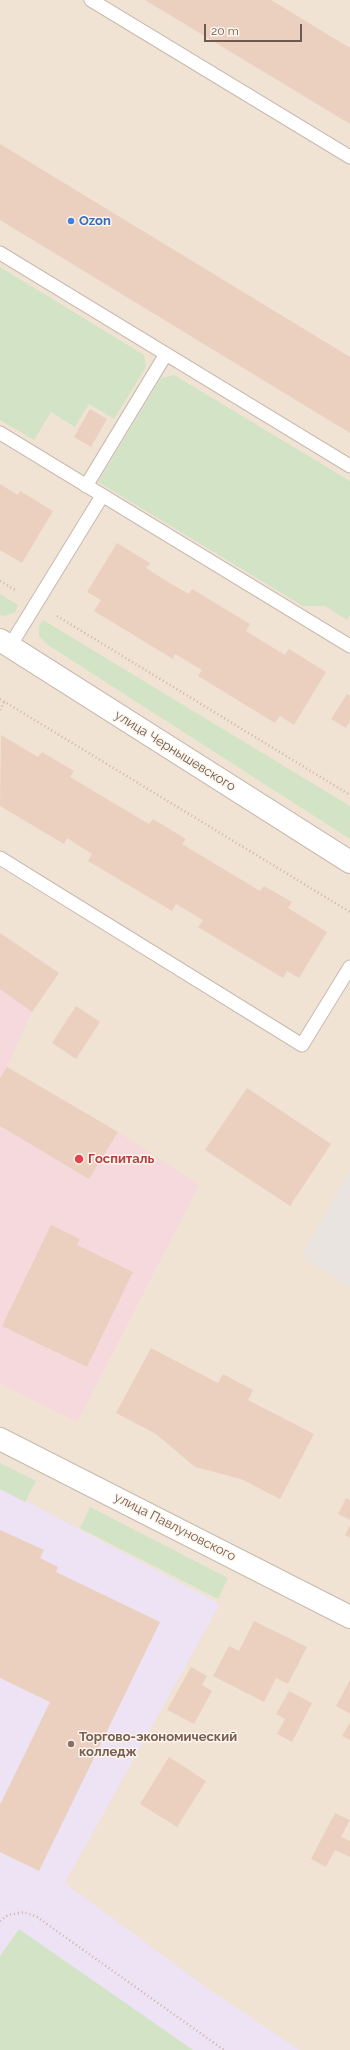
<!DOCTYPE html>
<meta charset="utf-8">
<style>
body{margin:0}
#map{position:relative;width:350px;height:2050px;overflow:hidden;background:#f9f1e5;font-family:Raleway,sans-serif}
canvas{display:block}
.scale{position:absolute;left:204px;top:24px;width:98px;height:18px;box-sizing:border-box;border:2px solid #6e594e;border-top:0;padding-left:5px;font-size:12px;line-height:14px;white-space:nowrap;color:#6e594e;-webkit-text-stroke:3px #fcf5eb;paint-order:stroke}
</style>
<div id="map">
<canvas width="350" height="2050"></canvas>
<div class="scale">20 m</div>
</div>
<script>
const ctx = document.querySelector('canvas').getContext('2d');
ctx.lineJoin = 'round';
function paint(path, color) {
  ctx.fillStyle = color;
  ctx.fill(path, 'evenodd');
}
function poly(rows) {
  const path = new Path2D();
  for (const r of rows) {
    path.moveTo(r[0], r[1]);
    for (let i = 2; i < r.length; i += 2) path.lineTo(r[i], r[i + 1]);
  }
  return path;
}
function trace(path, color, width, dash) {
  ctx.strokeStyle = color;
  ctx.lineWidth = width;
  ctx.lineCap = dash ? 'butt' : 'round';
  ctx.setLineDash(dash || []);
  ctx.stroke(path);
}
function drawText(font, color, halo, rows, align = 'center') {
  ctx.font = font + ' Raleway,sans-serif';
  ctx.lineWidth = 3;
  ctx.setLineDash([]);
  ctx.textBaseline = 'middle';
  ctx.strokeStyle = halo;
  ctx.fillStyle = color;
  for (const [text, x, y, turn = 0] of rows) {
    ctx.save();
    ctx.translate(x, y);
    ctx.rotate((+turn || 0) * Math.PI / 180);
    ctx.textAlign = isNaN(turn) ? turn : align;
    if (halo) ctx.strokeText(text, 0, 0);
    ctx.fillText(text, 0, 0);
    ctx.restore();
  }
}
const residential = poly([
 [0,0,350,0,350,2050,0,2050]
]);
const industrial = poly([
 [350,1170,350,1287,302,1256]
]);
const education = poly([
 [0,1487,220,1604,65,1883,207,1988,299,2050,0,2050]
]);
const medical = poly([
 [0,933,59,973,32,1012,7,1067,118,1132,199,1185,77,1422,0,1383]
]);
const green = poly([
 [0,267,144,355,146,367,114,419,89,404,75,427,51,412,34,440,0,420],
 [174,375,350,481,350,615,347,620,325,606,303,606,98,482,161,378],
 [0,594,18,605,15,612,5,616,0,615],
 [43,620,350,806,350,839,48,645,39,636,39,626],
 [0,1463,36,1481,25,1502,0,1489],
 [90,1507,228,1578,218,1599,80,1528],
 [19,1929,193,2050,0,2050,0,1956]
]);
const building = poly([
 [145,0,271,0,350,48,350,124],
 [0,144,350,357,350,433,0,220],
 [90,409,107,419,91,447,74,437],
 [0,484,18,495,20,491,53,511,22,563,0,550],
 [117,543,150,563,146,568,168,582,189,594,192,589,250,624,246,631,285,655,289,649,326,672,294,725,280,716,275,723,198,676,202,670,175,654,173,659,94,611,101,600,87,592],
 [347,694,350,696,350,721,346,728,331,719],
 [1,735,38,757,42,752,74,771,70,777,149,824,153,819,186,839,182,844,260,891,264,886,292,902,288,908,327,932,299,978,287,971,283,978,198,927,203,920,176,904,172,911,88,861,92,854,67,838,64,844,0,806],
 [0,933,59,973,32,1012,0,989],
 [76,1006,100,1022,76,1059,52,1043],
 [7,1067,118,1132,89,1179,0,1126,0,1078],
 [247,1088,331,1144,290,1206,205,1150],
 [51,1225,80,1239,77,1245,133,1272,87,1367,2,1326],
 [151,1348,218,1383,223,1374,253,1390,248,1400,314,1434,280,1499,241,1479,195,1467,156,1434,116,1413],
 [346,1498,350,1500,350,1520,338,1514],
 [350,1525,350,1538,345,1535],
 [0,1530,44,1550,40,1558,58,1567,56,1572,160,1622,39,1871,0,1852,0,1805,50,1702,0,1678],
 [254,1621,307,1647,288,1684,276,1678,264,1702,213,1676,229,1646,239,1651],
 [191,1667,207,1676,202,1685,212,1691,194,1724,167,1710],
 [350,1680,350,1714,336,1706],
 [289,1691,312,1703,292,1742,277,1734,285,1719,276,1714],
 [350,1722,350,1740,342,1736],
 [169,1757,206,1781,177,1827,140,1804],
 [335,1813,350,1820,341,1837,350,1841,350,1857,335,1850,326,1867,311,1859]
]);
const path = poly([
 [0,581,17,591],
 [57,616,350,795],
 [0,699,350,912],
 [0,710,4,702],
 [0,1921,8,1915,24,1912,37,1917,224,2050]
]);
const service = poly([
 [91,0,350,157],
 [0,253,350,466],
 [0,433,350,646],
 [86,486,166,354],
 [10,646,102,496],
 [0,858,302,1045,350,967]
]);
const minor = poly([
 [0,640,350,862],
 [0,1439,350,1617]
]);
const markers = [
 [71,221,4,"#3f7fe0"],
 [79,1159,5,"#e0444e"],
 [71,1744,4,"#8d6e63"]
];
const shopNames = [
 ["Ozon",79,221]
];
const streetNames = [
 ["улица Чернышевского",175,751,32],
 ["улица Павлуновского",175,1527,27]
];
const healthNames = [
 ["Госпиталь",88,1159]
];
const educationNames = [
 ["Торгово-экономический",79,1737],
 ["колледж",79,1752]
];
paint(residential, '#f0e3d4');
paint(industrial, '#e9e4df');
paint(education, '#eee2f5');
paint(medical, '#f6d9dd');
paint(green, '#d3e4c6');
paint(building, '#ebd0c0');
trace(service, '#c8b9ad', 15);
trace(minor, '#c8b9ad', 24);
trace(path, '#cfb4a4', 2.5, [1, 3]);
trace(service, '#fff', 13);
trace(minor, '#fff', 22);
for (const [x, y, r, color] of markers) {
  const dot = new Path2D();
  dot.arc(x, y, r, 0, 2 * Math.PI);
  ctx.fillStyle = color;
  ctx.fill(dot);
  trace(dot, '#fcf5eb', 1.5);
}
drawText('bold 13px', '#366cbe', '#fcf5eb', shopNames, 'left');
drawText('13px', '#6e594e', '#fcf5eb', streetNames);
drawText('bold 13px', '#be3a42', '#fcf5eb', healthNames, 'left');
drawText('bold 13px', '#785e54', '#fcf5eb', educationNames, 'left');
</script>
